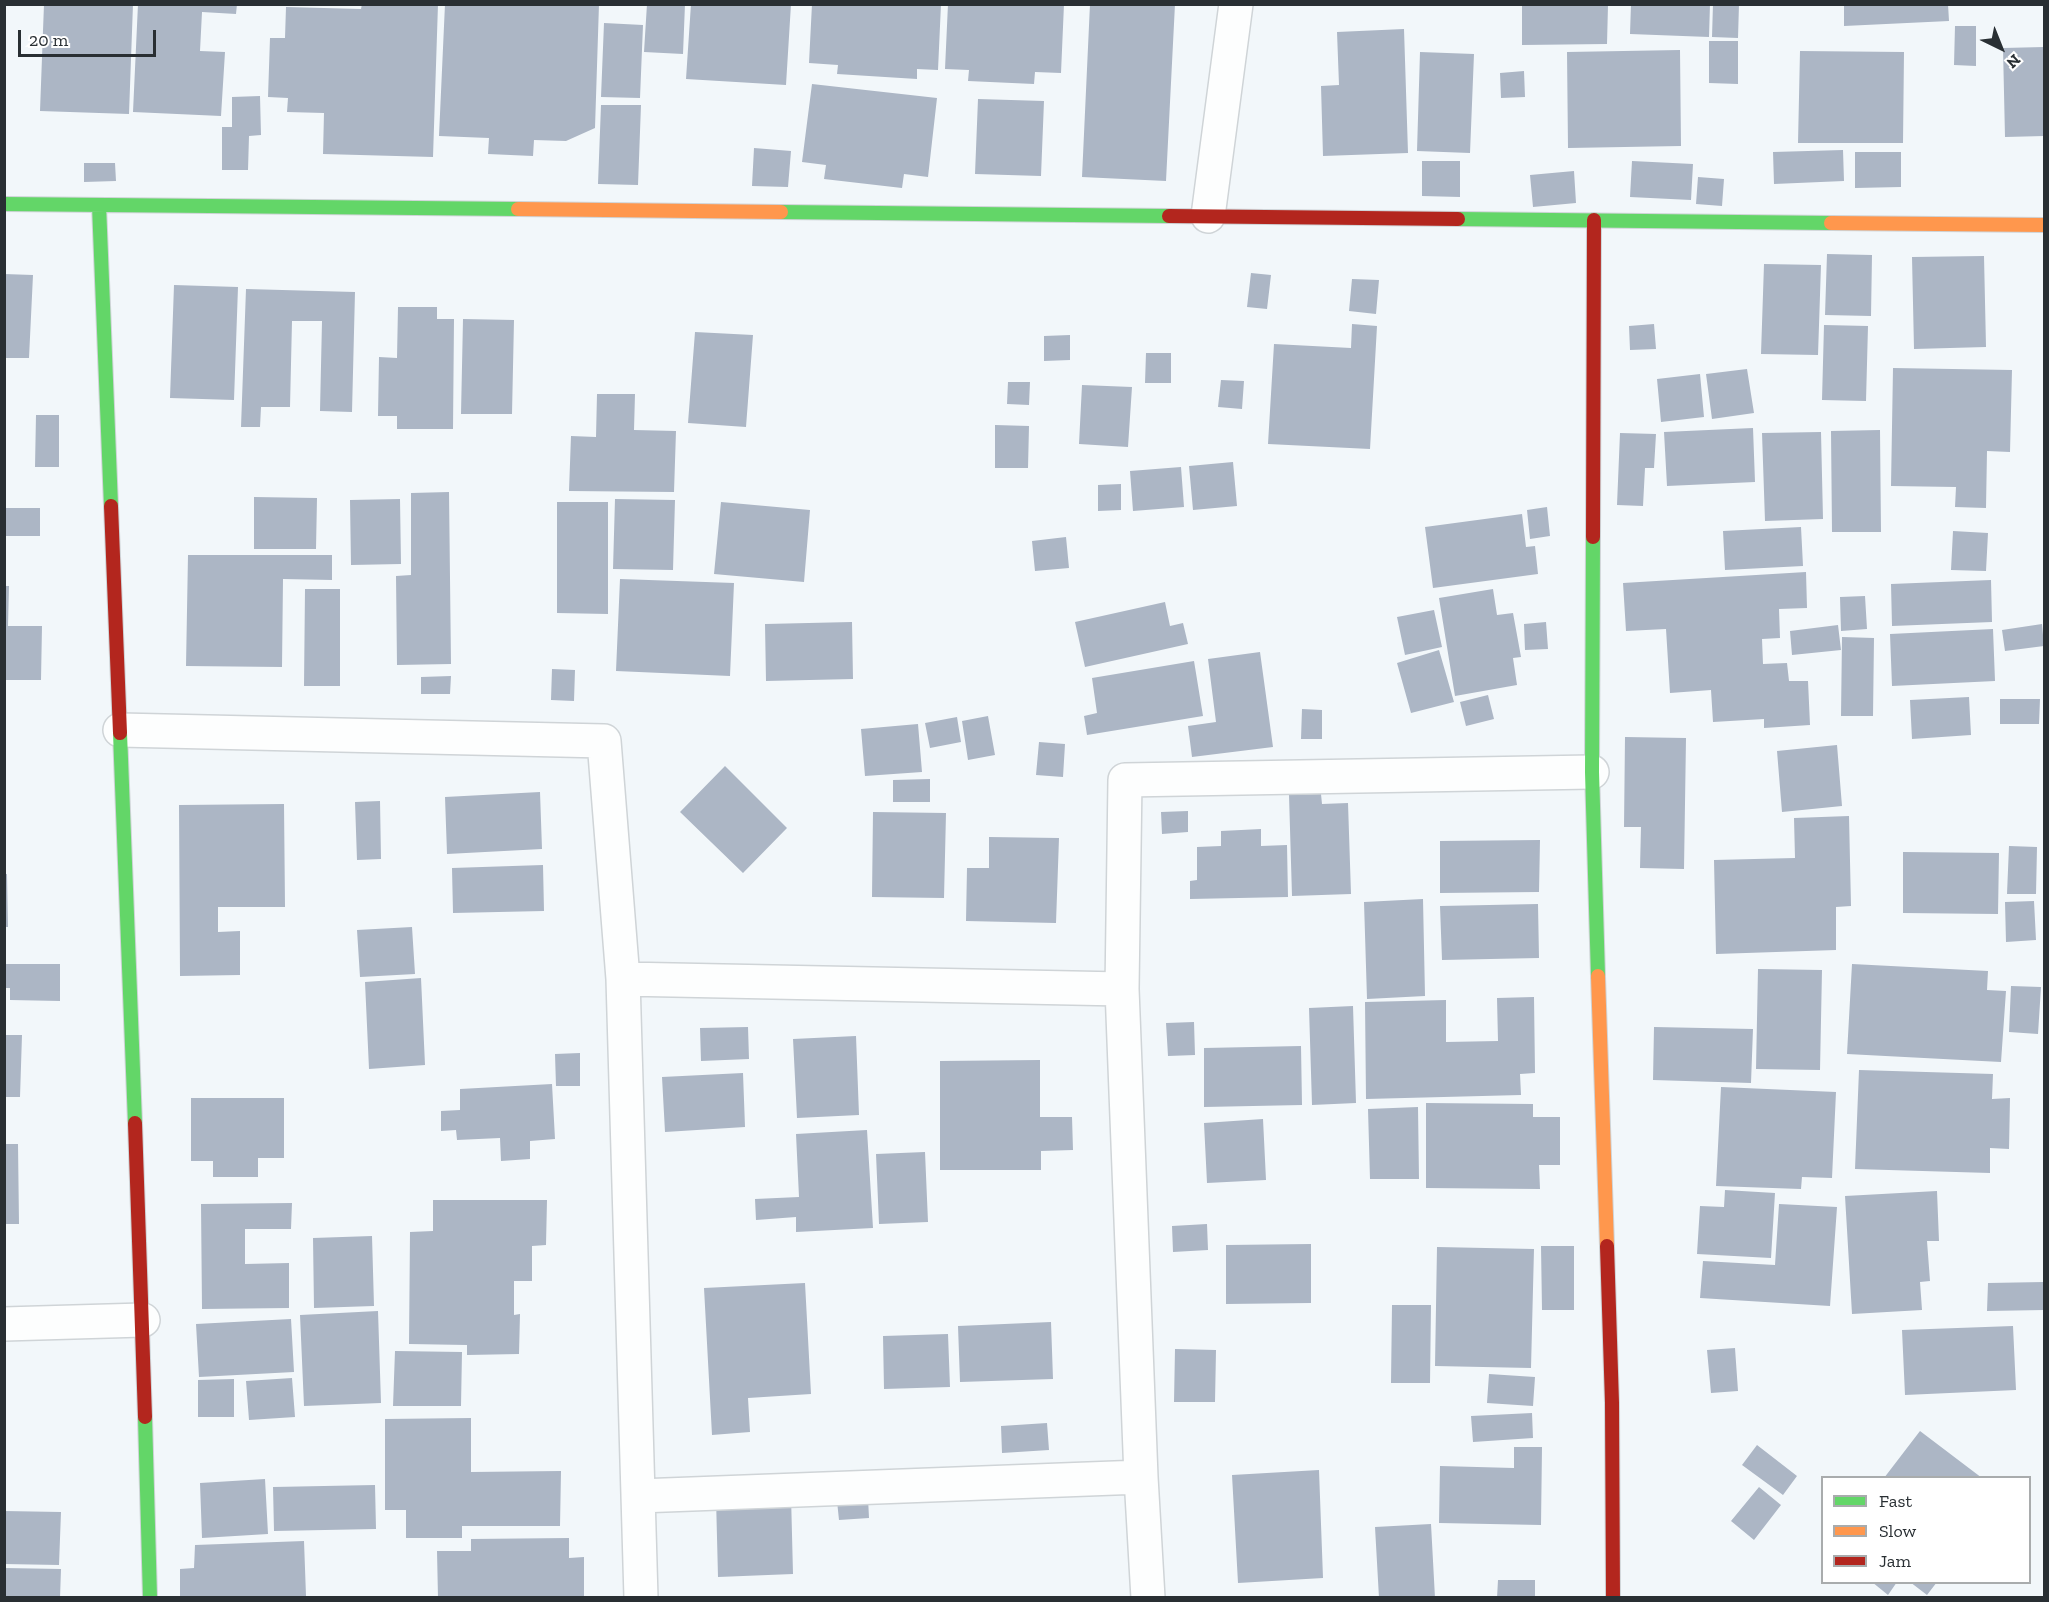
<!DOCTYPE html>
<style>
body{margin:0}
#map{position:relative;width:2049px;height:1602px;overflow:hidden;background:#f2f7fa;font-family:"Zilla Slab",serif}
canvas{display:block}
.frame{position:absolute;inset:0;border:6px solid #292f33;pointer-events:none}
.legend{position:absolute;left:1821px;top:1476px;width:210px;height:108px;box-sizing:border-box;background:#fff;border:2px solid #a9acad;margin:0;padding:8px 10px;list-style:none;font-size:18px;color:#292f33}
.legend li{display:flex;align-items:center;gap:12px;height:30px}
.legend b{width:30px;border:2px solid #a9acad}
.north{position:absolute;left:1971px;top:18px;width:60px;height:60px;-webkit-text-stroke:4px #fff;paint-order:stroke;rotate:137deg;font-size:16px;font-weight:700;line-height:24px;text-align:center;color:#292f33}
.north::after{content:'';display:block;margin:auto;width:21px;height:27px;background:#292f33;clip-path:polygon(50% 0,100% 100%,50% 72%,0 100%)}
.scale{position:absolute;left:18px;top:30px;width:138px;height:27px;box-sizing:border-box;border:3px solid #292f33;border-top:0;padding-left:8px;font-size:18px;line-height:21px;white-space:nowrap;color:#292f33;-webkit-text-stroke:4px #fff;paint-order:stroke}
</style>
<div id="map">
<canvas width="2049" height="1602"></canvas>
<div class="frame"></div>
<ul class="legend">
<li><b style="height:8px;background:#63d668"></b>Fast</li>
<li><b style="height:8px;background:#ff974d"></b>Slow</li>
<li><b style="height:8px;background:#b3261e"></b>Jam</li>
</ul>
<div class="north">N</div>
<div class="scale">20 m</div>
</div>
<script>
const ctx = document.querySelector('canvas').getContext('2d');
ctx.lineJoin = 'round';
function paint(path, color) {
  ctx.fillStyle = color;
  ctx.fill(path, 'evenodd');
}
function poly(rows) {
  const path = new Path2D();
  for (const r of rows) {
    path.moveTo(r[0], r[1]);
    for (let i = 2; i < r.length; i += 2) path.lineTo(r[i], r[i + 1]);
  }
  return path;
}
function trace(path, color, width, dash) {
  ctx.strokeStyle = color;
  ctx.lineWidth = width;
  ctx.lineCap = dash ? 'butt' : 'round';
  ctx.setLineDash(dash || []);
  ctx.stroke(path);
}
const building = poly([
 [44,4,133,4,129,114,40,111],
 [138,4,237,4,236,14,202,12,200,51,225,52,221,116,133,112],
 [362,4,438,4,433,157,323,154,324,113,287,112,288,98,268,97,270,38,285,38,286,7,361,9],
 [445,4,599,4,595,128,566,141,534,140,533,156,488,154,489,138,439,136],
 [647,4,685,4,683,54,644,52],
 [691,4,791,4,786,85,686,79],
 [812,4,941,4,938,70,917,69,917,79,837,74,838,65,809,63],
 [948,4,1064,4,1061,73,1035,72,1034,84,968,81,969,70,945,69],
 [1090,4,1175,4,1166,181,1082,177],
 [1631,4,1710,4,1709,37,1630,34],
 [1713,4,1739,4,1738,38,1712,37],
 [1844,4,1948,4,1949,21,1844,26],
 [1522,5,1608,5,1607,44,1522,45],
 [604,23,643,25,640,98,601,97],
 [1955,26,1976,26,1976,66,1954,65],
 [1404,29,1408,153,1323,156,1321,86,1339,85,1337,32],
 [1709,41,1738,41,1738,84,1709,83],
 [2044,47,2044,136,2005,137,2003,48],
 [1680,50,1681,146,1568,148,1567,52],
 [1800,51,1904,52,1903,143,1798,143],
 [1420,52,1474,54,1470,153,1417,151],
 [1524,71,1525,97,1501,98,1500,73],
 [812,84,937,98,928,177,904,174,902,188,824,179,826,165,802,162],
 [260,96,261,135,249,136,248,170,222,170,222,127,232,127,232,97],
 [978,99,1044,101,1041,176,975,174],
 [601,105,641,105,638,185,598,184],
 [754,148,791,151,788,187,752,186],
 [1843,150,1844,181,1774,184,1773,152],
 [1855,152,1901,152,1901,187,1855,188],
 [1422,161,1460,161,1460,197,1422,196],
 [1632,161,1693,164,1691,200,1630,197],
 [84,163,115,163,116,181,84,182],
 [1574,171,1576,203,1533,207,1530,175],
 [1698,177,1724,179,1722,206,1696,204],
 [1827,254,1872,255,1871,316,1825,315],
 [1984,256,1986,347,1914,349,1912,257],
 [1764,264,1821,265,1818,355,1761,354],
 [1251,273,1271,275,1267,309,1247,307],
 [4,274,33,275,29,358,4,358],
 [1352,279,1379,280,1376,314,1349,311],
 [174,285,238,287,234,400,170,398],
 [246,289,355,292,352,412,320,411,322,321,292,321,290,407,261,407,260,427,241,427],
 [398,307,437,307,437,319,454,319,453,429,397,429,397,416,378,416,379,357,397,358],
 [463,319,514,320,512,414,461,414],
 [1352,324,1377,326,1370,449,1268,444,1274,344,1351,348],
 [1654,324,1656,349,1630,350,1629,326],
 [1824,325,1868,326,1866,401,1822,400],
 [695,332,753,335,746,427,688,423],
 [1070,335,1070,360,1044,361,1044,336],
 [1146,353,1171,353,1171,383,1145,383],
 [1893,368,2012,370,2010,452,1987,451,1986,508,1955,507,1956,487,1891,486],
 [1747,369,1754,413,1712,419,1706,374],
 [1700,374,1704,417,1661,422,1657,379],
 [1221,380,1244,381,1242,409,1218,407],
 [1008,382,1030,382,1029,405,1007,404],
 [1082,385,1132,387,1128,447,1079,444],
 [597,394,635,394,634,430,676,431,674,492,569,491,571,436,596,437],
 [36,415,59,415,59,467,35,467],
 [995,425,1029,426,1028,468,995,468],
 [1753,428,1755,482,1667,486,1664,432],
 [1880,430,1881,532,1832,532,1831,431],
 [1821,432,1823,519,1765,521,1762,433],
 [1620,433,1656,434,1654,468,1645,468,1643,506,1617,505],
 [1233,462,1237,506,1193,510,1189,466],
 [1181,467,1184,507,1133,511,1130,471],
 [1121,484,1121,510,1098,511,1098,485],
 [449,492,451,664,397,665,396,576,411,575,411,493],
 [254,497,317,498,316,549,254,549],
 [400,499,401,564,351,565,350,500],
 [615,499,675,500,673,570,613,569],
 [557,502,608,502,608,614,557,613],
 [721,502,810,510,804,582,714,574],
 [1547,507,1550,536,1530,539,1527,510],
 [4,508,40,508,40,536,4,536],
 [1522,514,1526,547,1535,546,1538,574,1433,588,1425,527],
 [1801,527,1803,566,1725,570,1723,531],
 [1953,531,1988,533,1986,571,1951,570],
 [1066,537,1069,568,1035,571,1032,541],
 [188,555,332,555,332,580,283,579,282,667,186,666],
 [1806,572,1807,608,1779,609,1780,638,1762,639,1763,664,1787,663,1789,681,1808,681,1810,725,1764,728,1764,719,1713,722,1711,690,1670,693,1666,629,1626,631,1623,583],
 [620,579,734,583,730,676,616,671],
 [1991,580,1992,622,1892,626,1891,584],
 [4,586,9,586,8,626,42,626,41,680,4,680],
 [305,589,340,589,340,686,304,686],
 [1493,589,1497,615,1513,613,1521,657,1513,658,1517,685,1455,696,1439,598],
 [1865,596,1867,629,1841,631,1840,597],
 [1165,602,1170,626,1183,623,1188,644,1085,667,1075,622],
 [1434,610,1442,647,1405,655,1397,617],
 [852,622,853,679,766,681,765,624],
 [1546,622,1548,649,1525,650,1524,624],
 [2042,624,2044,646,2005,651,2002,630],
 [1838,625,1841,650,1792,655,1790,631],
 [1993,629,1995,681,1892,686,1890,634],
 [1842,637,1874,638,1873,716,1841,716],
 [1439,650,1454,702,1411,713,1397,663],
 [1260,652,1273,747,1192,757,1188,726,1216,722,1208,659],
 [1194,661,1203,716,1087,735,1084,716,1097,713,1092,678],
 [552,669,575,670,574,701,551,700],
 [451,676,450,694,421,694,421,677],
 [1488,695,1494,719,1466,726,1460,702],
 [1969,697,1971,735,1912,739,1910,700],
 [2000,699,2040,699,2039,724,2000,724],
 [1302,709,1322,710,1322,739,1301,739],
 [988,716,995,755,968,760,962,721],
 [957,717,961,742,930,748,925,723],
 [918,724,922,772,865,776,861,729],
 [1625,737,1686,738,1684,869,1640,868,1641,827,1624,827],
 [1039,742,1065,744,1063,777,1036,775],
 [1837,745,1842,806,1782,812,1777,751],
 [725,766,787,828,743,873,680,812],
 [930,779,930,802,893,802,893,780],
 [540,792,542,849,447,854,445,797],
 [1321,794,1322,804,1348,803,1351,894,1292,896,1289,795],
 [380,801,381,859,357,860,355,802],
 [284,804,285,907,218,907,218,932,240,931,240,975,180,976,179,805],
 [1188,811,1188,832,1162,834,1161,812],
 [873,812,946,813,944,898,872,897],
 [1849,816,1851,906,1836,907,1836,950,1716,954,1714,860,1795,858,1794,818],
 [1261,829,1261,846,1287,845,1288,897,1190,899,1190,881,1197,880,1197,847,1221,846,1221,831],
 [989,837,1059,838,1056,923,966,921,967,868,989,868],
 [1540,840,1539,892,1440,893,1440,841],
 [2009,846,2037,847,2036,894,2007,894],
 [1903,852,1999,853,1998,914,1903,913],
 [543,865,544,911,453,913,452,868],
 [4,874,7,874,8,927,4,927],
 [1423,899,1425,996,1367,999,1364,902],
 [2034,901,2036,940,2006,942,2005,902],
 [1538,904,1539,958,1442,960,1440,906],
 [412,927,415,974,360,977,357,930],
 [4,964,60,964,60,1001,10,1000,10,988,4,988],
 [1852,964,1988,971,1987,990,2006,991,2001,1062,1847,1054],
 [1758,969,1822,970,1820,1070,1756,1069],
 [421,978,425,1065,369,1069,365,982],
 [2011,986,2041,987,2038,1034,2009,1032],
 [1534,997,1535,1073,1520,1074,1521,1095,1366,1099,1365,1002,1446,1000,1446,1042,1498,1041,1497,998],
 [1353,1006,1356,1103,1312,1105,1309,1008],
 [1194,1022,1195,1055,1168,1056,1166,1023],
 [748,1027,749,1059,701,1061,700,1028],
 [1654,1027,1753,1029,1751,1083,1653,1080],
 [4,1035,22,1035,20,1097,4,1097],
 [856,1036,859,1115,797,1118,793,1039],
 [1301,1046,1302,1105,1204,1107,1204,1048],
 [580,1053,580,1086,556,1086,555,1054],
 [1040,1060,1040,1117,1072,1117,1073,1150,1041,1151,1041,1170,940,1170,940,1061],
 [1859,1070,1993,1074,1992,1099,2010,1098,2009,1149,1990,1148,1990,1173,1855,1169],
 [743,1073,745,1127,665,1132,662,1077],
 [552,1084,555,1139,530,1141,530,1159,501,1161,500,1138,457,1140,456,1130,441,1131,441,1111,460,1110,460,1089],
 [1721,1087,1836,1092,1832,1178,1802,1177,1801,1189,1716,1186],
 [191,1098,284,1098,284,1158,258,1158,258,1177,213,1177,213,1161,191,1161],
 [1426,1103,1533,1104,1533,1117,1560,1117,1560,1165,1539,1165,1540,1189,1426,1188],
 [1418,1107,1419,1179,1370,1179,1368,1109],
 [1263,1119,1266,1180,1207,1183,1204,1123],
 [867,1130,873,1228,796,1232,796,1217,756,1220,755,1199,799,1197,796,1134],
 [4,1144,18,1144,19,1224,4,1224],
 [925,1152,928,1222,879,1224,876,1154],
 [1725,1190,1775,1193,1771,1258,1697,1254,1700,1206,1724,1207],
 [1937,1191,1939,1241,1927,1241,1930,1281,1920,1282,1922,1310,1852,1314,1845,1196],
 [433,1200,547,1200,546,1245,532,1246,532,1281,514,1281,514,1315,520,1314,519,1354,467,1355,467,1345,409,1344,410,1232,433,1231],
 [292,1203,291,1229,245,1229,245,1264,289,1263,289,1308,202,1309,201,1204],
 [1779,1204,1837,1207,1830,1306,1700,1298,1703,1261,1775,1265],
 [1207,1224,1208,1250,1173,1252,1172,1226],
 [372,1236,374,1306,314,1308,313,1238],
 [1311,1244,1311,1303,1226,1304,1226,1245],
 [1541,1246,1574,1246,1574,1310,1542,1310],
 [1437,1247,1534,1249,1531,1368,1435,1366],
 [2044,1282,2044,1310,1987,1311,1988,1283],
 [805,1283,811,1394,748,1398,750,1432,712,1435,704,1288],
 [1392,1305,1431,1305,1430,1383,1391,1383],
 [378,1311,381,1403,304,1406,300,1315],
 [291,1319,294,1372,199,1377,196,1324],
 [1051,1322,1053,1379,960,1382,958,1326],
 [2013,1326,2016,1390,1905,1395,1902,1330],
 [948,1334,950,1387,884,1389,883,1336],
 [1735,1348,1738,1391,1711,1393,1707,1350],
 [1175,1349,1216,1350,1215,1402,1174,1402],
 [395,1351,462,1352,461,1406,393,1406],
 [1489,1374,1535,1377,1533,1406,1487,1403],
 [292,1378,295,1417,249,1420,246,1381],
 [234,1379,234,1417,198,1417,198,1380],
 [1532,1413,1533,1438,1473,1442,1471,1416],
 [471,1418,471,1472,561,1471,560,1526,462,1526,462,1538,406,1538,406,1510,385,1510,385,1419],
 [1047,1423,1049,1450,1002,1453,1001,1426],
 [1920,1431,1982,1478,1884,1478],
 [1757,1445,1797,1476,1783,1495,1742,1465],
 [1514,1447,1542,1447,1541,1525,1439,1523,1440,1466,1514,1468],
 [1319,1470,1323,1578,1238,1583,1232,1475],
 [265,1479,268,1534,202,1538,200,1483],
 [375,1485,376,1529,274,1531,273,1487],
 [1759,1487,1781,1505,1754,1540,1731,1521],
 [791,1495,793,1574,718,1577,716,1498],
 [868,1498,869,1518,839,1520,837,1501],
 [4,1511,61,1512,59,1565,4,1564],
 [1431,1524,1435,1598,1379,1598,1375,1527],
 [569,1538,569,1558,584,1557,584,1598,438,1598,437,1551,471,1551,471,1539],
 [304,1541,306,1596,180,1598,180,1569,194,1568,195,1545],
 [4,1568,61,1569,60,1598,4,1598],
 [1498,1580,1535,1580,1535,1598,1497,1598],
 [1872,1582,1897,1582,1888,1595],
 [1910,1582,1937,1582,1927,1595]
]);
const street = poly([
 [1208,216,1236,4],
 [120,730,604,741,623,979,641,1598],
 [623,979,1122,989,1125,780,1592,772],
 [1122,989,1141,1477,1148,1598],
 [4,1324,143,1320],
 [639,1496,1141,1477]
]);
const fast = poly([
 [4,204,518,209],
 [99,205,111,506],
 [781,212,1169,216],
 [1458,219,1831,223],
 [1593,537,1592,772,1598,976],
 [120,733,135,1123],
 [145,1417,150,1598]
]);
const slow = poly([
 [518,209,781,212],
 [1831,223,2044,225],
 [1598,976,1607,1246]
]);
const jam = poly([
 [1169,216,1458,219],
 [111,506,120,733],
 [1593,537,1594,220],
 [135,1123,145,1417],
 [1607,1246,1612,1403,1613,1598]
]);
paint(building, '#acb6c5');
trace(street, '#cfd4d7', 36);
trace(fast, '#cfd4d7', 16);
trace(slow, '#cfd4d7', 16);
trace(jam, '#cfd4d7', 16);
trace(street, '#fdfefe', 33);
trace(fast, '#63d668', 14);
trace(slow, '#ff974d', 14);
trace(jam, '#b3261e', 14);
</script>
